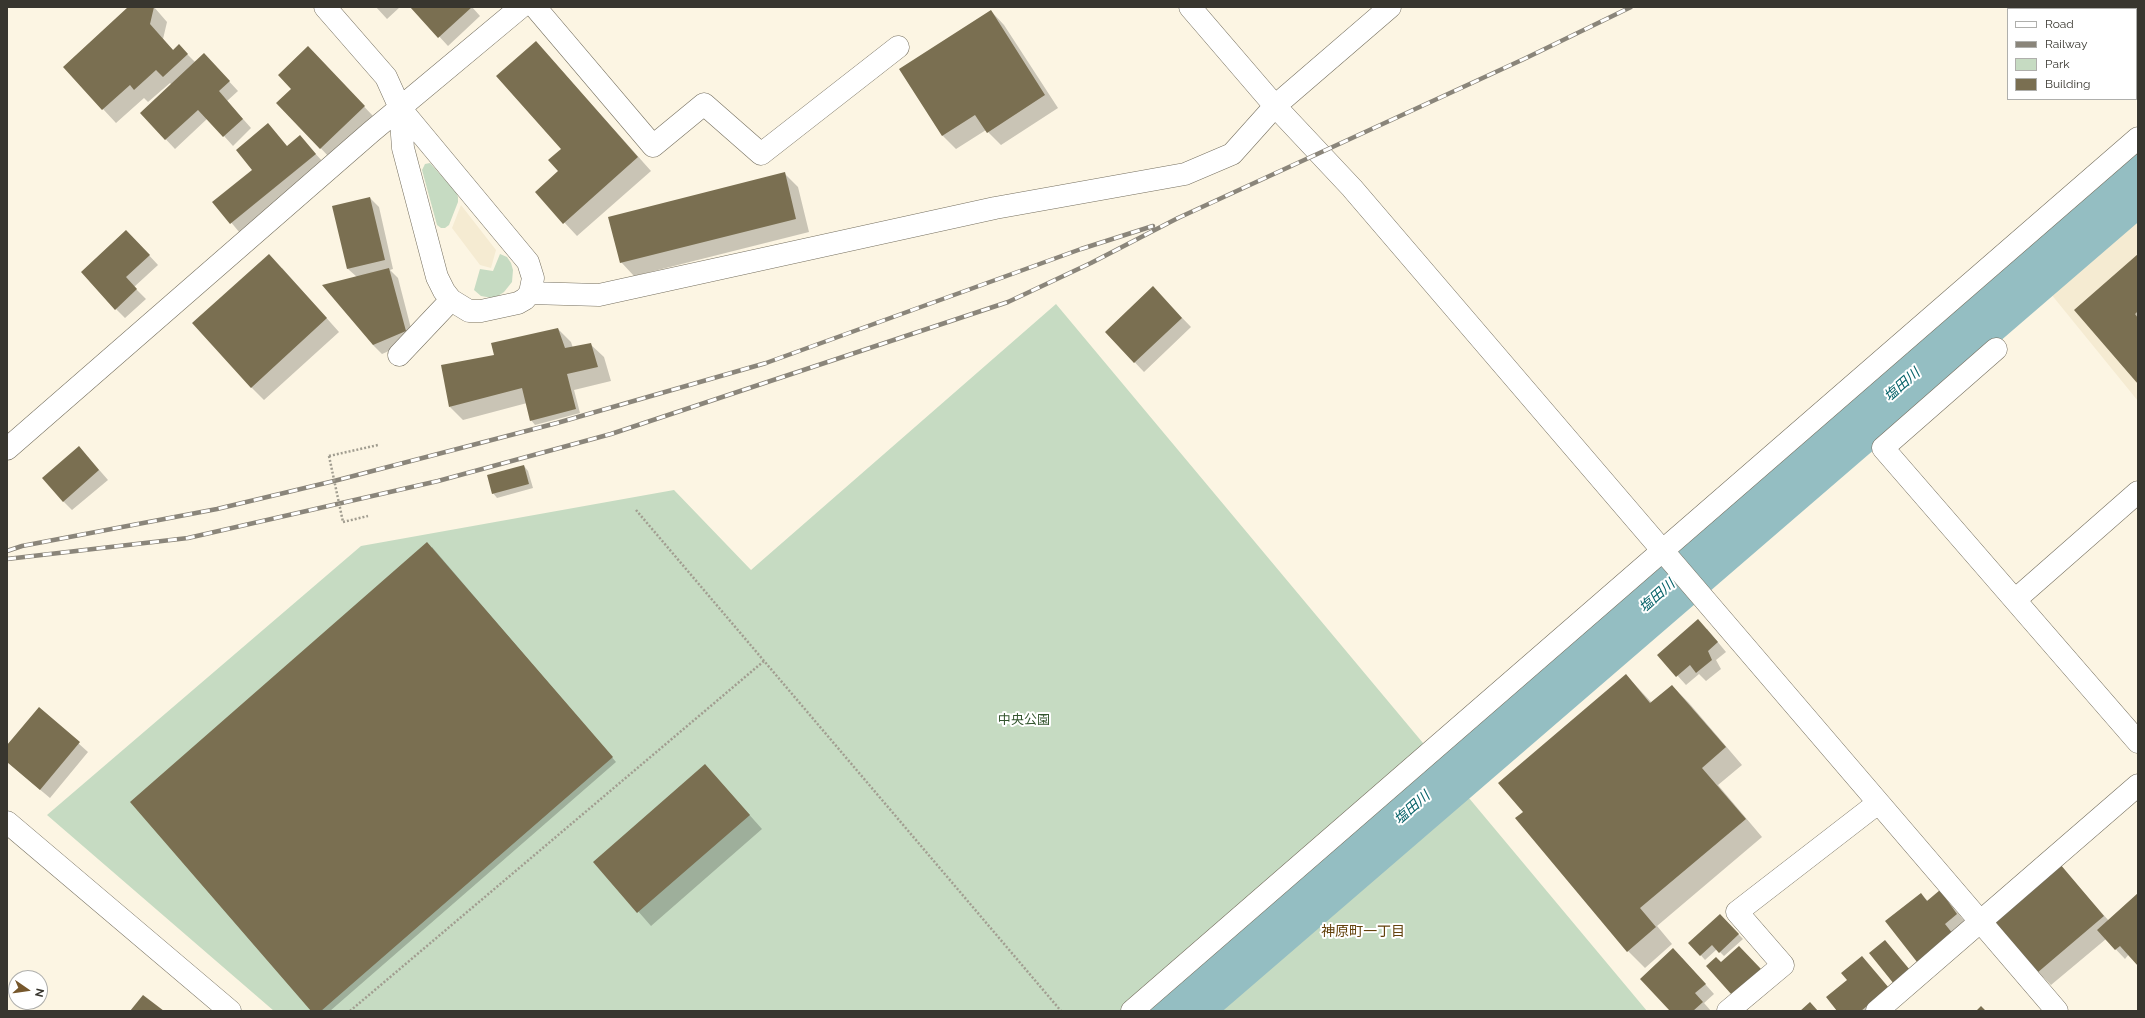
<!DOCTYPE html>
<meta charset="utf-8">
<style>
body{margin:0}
#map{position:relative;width:2145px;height:1018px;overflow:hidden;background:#fcf5e3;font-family:Raleway,sans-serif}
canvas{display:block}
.frame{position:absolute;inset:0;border:8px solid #38362f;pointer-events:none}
.legend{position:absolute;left:2007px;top:8px;width:130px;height:92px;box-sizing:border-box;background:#fff;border:1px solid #afafac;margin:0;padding:5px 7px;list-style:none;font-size:12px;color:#38362f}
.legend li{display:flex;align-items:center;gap:8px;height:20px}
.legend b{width:20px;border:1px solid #afafac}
.north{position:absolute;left:8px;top:970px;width:40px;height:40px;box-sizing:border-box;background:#fff;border:1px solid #afafac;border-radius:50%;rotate:103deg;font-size:11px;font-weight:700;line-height:16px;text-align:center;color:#38362f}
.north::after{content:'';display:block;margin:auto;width:14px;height:18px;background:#76572c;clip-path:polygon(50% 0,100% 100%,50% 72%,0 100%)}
</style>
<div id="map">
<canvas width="2145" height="1018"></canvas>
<div class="frame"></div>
<ul class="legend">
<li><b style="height:5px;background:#fff"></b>Road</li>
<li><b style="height:5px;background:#8a857a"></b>Railway</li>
<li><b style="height:11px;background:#c6dbc2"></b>Park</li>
<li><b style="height:11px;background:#7a6f51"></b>Building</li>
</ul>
<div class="north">N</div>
</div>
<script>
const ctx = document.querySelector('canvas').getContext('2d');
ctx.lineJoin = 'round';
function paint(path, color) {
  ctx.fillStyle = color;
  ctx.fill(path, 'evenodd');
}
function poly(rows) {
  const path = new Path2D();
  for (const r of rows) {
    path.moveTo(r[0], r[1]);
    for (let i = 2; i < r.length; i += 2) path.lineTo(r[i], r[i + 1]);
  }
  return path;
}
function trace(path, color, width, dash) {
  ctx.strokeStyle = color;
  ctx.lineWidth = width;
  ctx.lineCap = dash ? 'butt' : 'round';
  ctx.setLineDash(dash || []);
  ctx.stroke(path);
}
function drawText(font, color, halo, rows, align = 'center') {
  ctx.font = font + ' Raleway,"Noto Sans JP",sans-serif';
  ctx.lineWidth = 4;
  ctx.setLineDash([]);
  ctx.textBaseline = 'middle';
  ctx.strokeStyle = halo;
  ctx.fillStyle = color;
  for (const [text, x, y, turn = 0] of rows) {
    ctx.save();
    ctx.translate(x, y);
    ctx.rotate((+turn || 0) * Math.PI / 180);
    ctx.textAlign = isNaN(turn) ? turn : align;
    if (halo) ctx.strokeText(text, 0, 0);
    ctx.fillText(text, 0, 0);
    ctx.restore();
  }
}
const built = poly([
 [2138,200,2138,401,2042,283],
 [461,205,496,250,491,268,480,265,452,228]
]);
const green = poly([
 [430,163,456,192,458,197,458,202,449,225,445,228,441,228,437,225,422,170,425,164],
 [500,254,507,257,511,263,513,270,512,282,504,292,498,296,492,298,481,296,474,290,480,269,493,271],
 [1056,304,1647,1011,274,1011,47,815,361,546,674,490,751,570]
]);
const shadow = poly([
 [130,7,154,7,167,22,163,39,174,51,179,46,196,63,213,64,238,91,227,101,251,128,233,146,208,118,175,149,141,113,172,85,170,83,148,102,144,98,116,123,64,67],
 [376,7,400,7,387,19],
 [412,7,472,7,480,16,448,46],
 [991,11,1004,25,1058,108,1001,145,986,130,956,149,943,136,901,69],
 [536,42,651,171,577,236,536,192,559,171,562,149],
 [317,57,373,116,330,158,278,103,292,89],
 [300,137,324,163,240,233,214,202],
 [784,173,798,187,809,232,634,276,621,262],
 [370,198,379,207,393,269,390,270,398,278,414,340,382,354,373,345,357,277,348,269],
 [135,240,158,265,134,287,146,299,125,318,116,309],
 [2138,255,2138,383,2075,310],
 [282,268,339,332,264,400,251,387],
 [1162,297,1191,327,1144,372,1106,332],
 [558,329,571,342,573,348,590,344,604,357,611,381,574,390,580,413,535,425,531,420,527,403,463,420,450,407,495,355],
 [88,457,108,480,72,510,63,501],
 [524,466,528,471,533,488,497,498,493,493],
 [432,547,616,762,330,1011,312,1011],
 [1707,629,1726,652,1716,660,1721,669,1706,681,1699,674,1686,685,1659,655],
 [1626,675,1652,703,1672,686,1689,703,1742,765,1718,785,1762,837,1657,926,1672,944,1645,968,1628,951,1524,812],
 [39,708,88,752,50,798,7,762,7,746],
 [705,765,762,829,651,926,595,862],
 [2060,866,2109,921,2138,895,2138,964,2129,954,2125,959,2106,939,2051,985,2038,972],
 [1940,892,1966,923,1926,971,1921,895,1928,901],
 [1720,915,1743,939,1724,956,1717,949,1705,960,1690,943],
 [1862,957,1897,998,1881,1011,1838,1011,1849,980],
 [1682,958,1714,994,1704,1003,1711,1011,1671,1011]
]);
const river = poly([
 [1176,1011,2138,182]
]);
const building = poly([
 [128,7,154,7,150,24,173,50,179,44,188,54,163,77,156,70,134,90,130,85,102,110,63,67],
 [410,7,472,7,438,38],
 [991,10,1045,95,987,133,975,115,942,136,899,69],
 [536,41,638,157,563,224,535,192,558,171,548,160,561,149,496,76],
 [308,46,365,106,320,149,276,103,291,89,278,75],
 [204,53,230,81,219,91,243,119,223,137,198,110,165,140,140,113],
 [268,123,287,146,300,135,316,154,230,224,212,202,252,170,236,150],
 [785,172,796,219,620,263,608,217],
 [370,197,385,260,347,269,332,206],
 [126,230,150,255,126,277,137,289,115,310,81,272],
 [269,254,327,318,251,388,192,323],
 [2138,254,2138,311,2135,314,2138,318,2138,384,2074,310],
 [389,268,406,331,373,345,322,285],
 [1153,286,1182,318,1134,363,1105,332],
 [558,328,565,348,591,343,598,367,567,374,576,409,530,421,522,388,449,407,441,365,494,355,491,343],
 [79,446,99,470,63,502,42,478],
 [524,465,529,484,492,494,487,475],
 [427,542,613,757,321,1011,311,1011,130,802],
 [1698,619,1718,642,1708,651,1712,660,1696,673,1690,665,1676,677,1657,655],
 [1626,674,1650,703,1672,685,1726,747,1702,768,1746,819,1640,908,1656,927,1627,952,1515,818,1523,812,1498,783],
 [39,707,80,742,40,790,7,762,7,745],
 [705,764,750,815,637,913,593,862],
 [2060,864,2104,916,2037,973,1993,921],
 [1940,890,1957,914,1945,924,1953,934,1917,962,1885,921,1921,893,1927,901],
 [2138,893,2138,966,2120,946,2115,950,2097,930],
 [1720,914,1739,934,1719,953,1712,945,1700,956,1688,943],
 [1885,940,1910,970,1894,984,1869,953],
 [1739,946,1761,969,1732,995,1706,966,1716,957,1721,962],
 [1673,948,1706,984,1695,993,1703,1002,1693,1011,1670,1011,1640,979],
 [1862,956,1889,988,1861,1011,1837,1011,1826,997,1847,980,1841,973],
 [143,995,164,1011,130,1011],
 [1810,1002,1818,1011,1800,1011],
 [1981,1006,1986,1011,1976,1011]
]);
const path = poly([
 [329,456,378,445],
 [636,510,1061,1011],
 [343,522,368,516],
 [350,1011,764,661]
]);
const minor = poly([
 [325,7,386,77,400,108,528,262,533,278,530,293,525,299,518,303,481,311,469,311,451,300,444,291,437,277,403,148,400,108],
 [535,7,653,146,704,104,761,154,898,47],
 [1190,7,1275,106,1352,188,2057,1011],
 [530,293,599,295,995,208,1185,174,1232,154,1275,106,1390,7],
 [1996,349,1883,448,2138,742],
 [399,355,451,300],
 [7,449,371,132,521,7],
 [2015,600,2138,492],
 [7,822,230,1011],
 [1132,1011,2138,138],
 [1728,1011,1783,965,1737,912,1878,803],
 [1877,1011,2138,785]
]);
const rail = poly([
 [7,551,22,546,217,509,334,481,557,423,766,363,1081,249,1153,226],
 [7,559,188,538,438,481,611,434,1008,302,1091,263,1178,218,1524,59,1631,7]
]);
const pathBridge = poly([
 [329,456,343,522]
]);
const parkNames = [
 ["中央公園",1024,720]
];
const waterNames = [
 ["塩田川",1902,385,-41],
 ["塩田川",1657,596,-41],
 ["塩田川",1412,808,-41]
];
const neighbourhoodNames = [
 ["神原町一丁目",1363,932]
];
paint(built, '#f5ebd2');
paint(green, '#c6dbc2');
paint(shadow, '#0003');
trace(river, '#94bec2', 61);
paint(building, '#7a6f51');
trace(minor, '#756f5f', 23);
trace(path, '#a19d90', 2.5, [2, 2]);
trace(minor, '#fff', 22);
trace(rail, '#8a857a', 4.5);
trace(rail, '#fff', 3, [9]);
trace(pathBridge, '#a19d90', 2.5, [2, 2]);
drawText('13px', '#33552e', '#fff', parkNames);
drawText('italic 14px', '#056168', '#fff', waterNames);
drawText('14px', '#63420c', '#fff', neighbourhoodNames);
</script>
